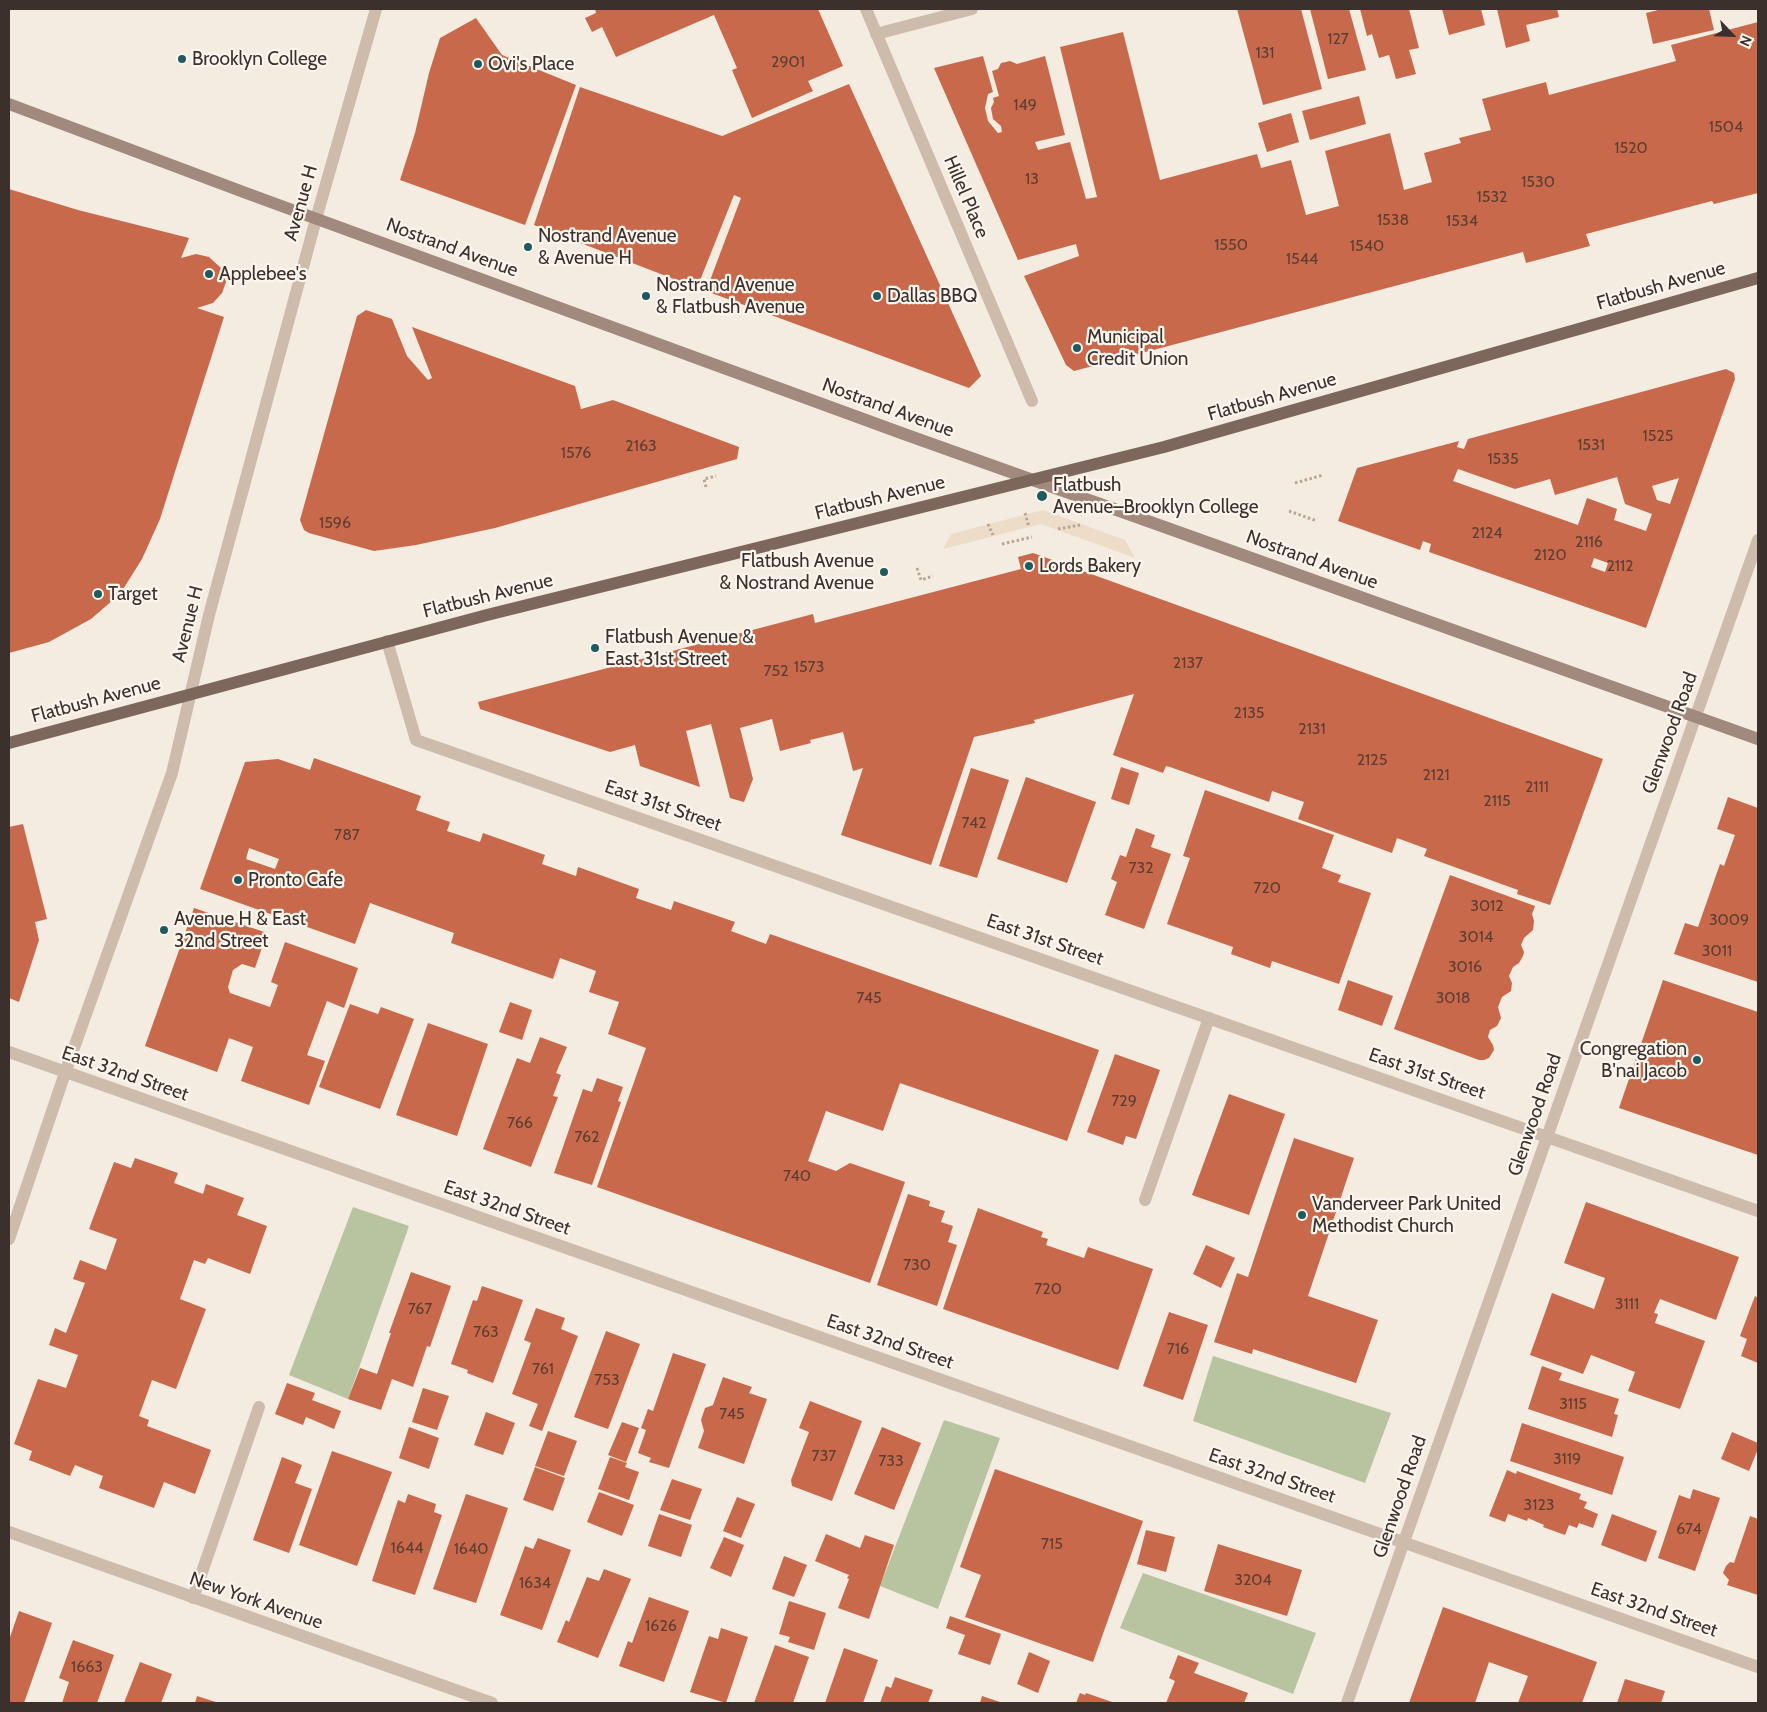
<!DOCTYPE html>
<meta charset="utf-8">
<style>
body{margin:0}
#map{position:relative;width:1767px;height:1712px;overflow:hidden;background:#f4ebe1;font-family:Cabin,sans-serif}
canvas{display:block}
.frame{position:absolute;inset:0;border:10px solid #3b302b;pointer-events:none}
.north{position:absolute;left:1707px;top:10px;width:50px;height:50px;-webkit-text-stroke:4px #fbf5ee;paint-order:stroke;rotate:114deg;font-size:14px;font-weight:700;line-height:20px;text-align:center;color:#3b302b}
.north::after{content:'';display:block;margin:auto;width:18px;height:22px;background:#3b302b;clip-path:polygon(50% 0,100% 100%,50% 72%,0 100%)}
</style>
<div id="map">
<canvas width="1767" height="1712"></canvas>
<div class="frame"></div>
<div class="north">N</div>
</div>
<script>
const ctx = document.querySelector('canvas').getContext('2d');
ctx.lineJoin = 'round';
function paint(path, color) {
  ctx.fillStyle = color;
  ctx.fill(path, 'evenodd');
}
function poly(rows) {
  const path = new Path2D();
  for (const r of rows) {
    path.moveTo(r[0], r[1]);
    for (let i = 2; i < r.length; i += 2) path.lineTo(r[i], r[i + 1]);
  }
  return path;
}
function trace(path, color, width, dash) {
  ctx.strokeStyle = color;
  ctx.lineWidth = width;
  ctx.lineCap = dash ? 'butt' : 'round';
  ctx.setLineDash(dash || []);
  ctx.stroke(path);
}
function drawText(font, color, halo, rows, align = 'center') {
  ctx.font = font + ' Cabin,sans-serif';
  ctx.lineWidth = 4.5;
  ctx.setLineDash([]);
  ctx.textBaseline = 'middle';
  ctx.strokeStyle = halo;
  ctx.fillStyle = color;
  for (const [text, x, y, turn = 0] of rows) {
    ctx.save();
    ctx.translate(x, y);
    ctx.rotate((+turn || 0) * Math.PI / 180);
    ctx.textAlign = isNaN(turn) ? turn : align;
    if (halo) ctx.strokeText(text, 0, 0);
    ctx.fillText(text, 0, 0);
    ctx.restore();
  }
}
const green = poly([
 [353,1207,409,1226,348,1399,289,1375],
 [1213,1356,1391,1413,1365,1483,1193,1421],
 [944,1420,1000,1438,938,1609,880,1586],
 [1143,1573,1316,1633,1293,1694,1120,1628]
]);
const plaza = poly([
 [1043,510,1125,540,1135,558,1041,524,943,549,951,534]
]);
const building = poly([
 [595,9,818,9,843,66,808,81,813,91,752,118,732,70,737,68,714,15,616,57,602,27,592,32,585,18,596,13],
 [1237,9,1301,9,1322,89,1263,105],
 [1310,9,1349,9,1366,70,1328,79],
 [1360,9,1409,9,1419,48,1409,50,1416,74,1396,79,1389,55,1379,58,1372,34,1367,36],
 [1442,9,1481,9,1485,25,1449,35],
 [1497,9,1557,9,1559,17,1526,25,1530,41,1506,48],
 [1662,9,1709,9,1714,30,1653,44,1646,13],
 [476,18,502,55,576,85,525,225,400,180,415,133,429,73,440,38],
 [1758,22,1758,193,1714,204,1712,201,1586,234,1590,246,1526,263,1523,252,1074,371,1066,365,1024,276,1079,256,1076,244,1018,260,934,68,983,56,993,92,988,94,985,108,988,121,998,133,1002,132,1001,126,993,119,991,108,994,102,993,98,999,96,992,71,998,69,1001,63,1010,61,1017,64,1045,56,1065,135,1035,142,1038,150,1070,142,1086,199,1097,197,1060,47,1123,32,1160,180,1257,154,1261,168,1291,160,1306,215,1339,206,1325,151,1390,133,1404,190,1432,182,1424,153,1461,143,1459,138,1491,130,1482,99,1546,82,1549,95,1676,61,1671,45],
 [849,84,981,376,969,388,706,291,741,198,734,195,697,288,534,225,580,87,722,136],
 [1359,96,1366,124,1310,140,1302,111],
 [1291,113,1299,142,1267,152,1258,123],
 [9,189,78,210,189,238,181,258,196,254,209,257,221,268,226,282,222,293,213,303,197,308,224,317,160,519,142,559,120,594,91,619,49,642,9,653],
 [366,310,392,319,407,356,428,380,432,378,412,327,575,386,581,409,613,400,739,447,737,459,495,528,416,545,374,551,309,533,304,530,300,520,357,316],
 [1726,369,1734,373,1735,379,1646,628,1429,552,1431,544,1423,541,1420,550,1338,521,1357,468,1459,441,1457,447,1464,449,1468,439],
 [1458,469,1515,489,1550,479,1555,495,1617,477,1625,504,1652,514,1646,531,1614,520,1617,509,1587,498,1578,525,1453,481],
 [1679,478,1670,504,1657,500,1652,486],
 [1594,558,1608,563,1605,572,1591,567],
 [1033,553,1603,759,1550,905,1517,894,1518,890,1424,856,1427,849,1397,838,1392,853,1298,819,1304,802,1272,791,1269,802,1170,767,1166,766,1163,773,1113,755,1134,694,1034,720,1035,723,974,737,931,865,841,835,863,768,853,771,843,732,810,740,811,743,780,751,772,719,740,728,753,779,744,802,730,798,711,724,686,731,700,787,640,766,635,745,610,752,480,709,478,702,779,623,813,614,815,623,1021,569,1018,557],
 [314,758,421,796,416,810,450,822,447,831,480,842,483,833,545,855,542,864,576,876,578,867,639,889,636,898,671,910,674,901,735,922,731,931,766,944,770,934,1099,1050,1067,1141,900,1083,883,1131,826,1111,808,1161,836,1171,850,1163,905,1182,870,1283,597,1187,646,1048,608,1034,619,1002,589,992,596,971,560,958,553,979,451,943,454,933,370,903,355,944,200,889,245,762,278,759,310,770],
 [249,848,279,859,275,869,246,859],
 [1121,767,1139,773,1129,805,1111,799],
 [971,768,1009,780,977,878,939,866],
 [1026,777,1096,802,1067,883,997,859],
 [1205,790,1334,835,1322,868,1341,875,1338,882,1371,893,1339,984,1272,961,1270,968,1231,954,1233,947,1167,924,1190,858,1183,856],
 [1728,797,1758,808,1758,982,1674,954,1685,923,1698,927,1720,864,1724,866,1735,835,1717,829],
 [23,824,47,919,35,922,39,940,19,1002,9,998,9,827],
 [1136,828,1155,835,1151,847,1171,854,1144,929,1105,915,1117,882,1111,879,1120,855,1126,857],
 [1450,875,1535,906,1532,914,1534,921,1533,930,1524,938,1521,945,1524,952,1523,956,1519,963,1513,967,1509,976,1512,983,1511,991,1502,997,1498,1007,1501,1018,1497,1026,1490,1030,1488,1037,1493,1045,1494,1050,1489,1058,1484,1060,1479,1060,1394,1029],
 [194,908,267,933,255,968,242,964,233,970,228,987,230,993,270,1007,278,985,271,982,285,942,358,968,344,1008,327,1001,307,1055,325,1061,309,1105,241,1081,253,1047,229,1038,217,1072,145,1046],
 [1348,980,1393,996,1382,1026,1338,1010],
 [1663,980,1758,1012,1758,1155,1619,1108],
 [510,1002,532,1010,522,1040,499,1032],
 [350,1004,378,1014,381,1007,414,1019,380,1109,319,1087],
 [428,1023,488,1044,457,1136,396,1115],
 [540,1037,567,1047,556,1073,561,1075,553,1096,558,1097,531,1167,483,1149,517,1058,530,1063],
 [1115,1054,1160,1070,1136,1139,1126,1136,1123,1145,1087,1132],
 [597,1078,623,1087,618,1101,621,1102,592,1185,554,1173,583,1089,592,1092],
 [1229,1094,1285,1114,1249,1215,1192,1195],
 [1294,1138,1354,1158,1308,1296,1378,1320,1356,1383,1253,1349,1252,1354,1214,1342,1237,1273,1248,1277],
 [135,1158,178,1173,174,1183,203,1194,206,1184,244,1198,237,1215,267,1226,250,1274,208,1258,205,1264,194,1260,180,1299,206,1309,176,1389,152,1380,139,1416,149,1420,147,1426,211,1450,195,1494,164,1482,154,1508,99,1488,103,1476,75,1465,70,1476,29,1460,32,1451,14,1444,38,1379,66,1388,78,1355,49,1345,55,1328,66,1333,85,1283,73,1279,80,1260,106,1270,117,1239,89,1229,114,1162,131,1168],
 [908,1194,930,1201,929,1206,945,1211,941,1222,953,1226,948,1242,957,1245,937,1306,877,1285],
 [1586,1202,1739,1257,1716,1320,1660,1299,1654,1313,1658,1314,1655,1323,1705,1341,1680,1409,1628,1391,1635,1372,1591,1355,1583,1374,1530,1355,1552,1293,1594,1309,1605,1278,1564,1263],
 [978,1208,1043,1232,1041,1237,1048,1239,1046,1245,1084,1258,1088,1247,1153,1269,1118,1370,943,1309],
 [1206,1245,1235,1258,1221,1288,1193,1274],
 [411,1272,451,1286,430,1347,427,1346,413,1387,392,1379,381,1410,348,1399,360,1368,377,1374,391,1333,389,1333],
 [482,1286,523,1300,493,1383,467,1373,468,1370,451,1364,473,1300,477,1301],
 [1755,1296,1758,1298,1758,1363,1741,1356,1747,1339,1740,1336],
 [536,1308,565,1318,561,1329,578,1336,542,1431,529,1426,538,1404,512,1394,531,1343,524,1340],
 [1169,1312,1208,1325,1183,1400,1143,1386],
 [606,1331,640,1344,608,1429,574,1417],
 [673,1353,706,1364,669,1468,649,1462,651,1458,638,1453,646,1430,641,1428,648,1409,653,1411],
 [1542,1366,1562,1373,1559,1380,1619,1399,1614,1414,1618,1415,1612,1437,1528,1409],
 [723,1377,752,1387,749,1393,767,1399,744,1464,698,1448,704,1431,701,1420,705,1408,713,1405],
 [287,1383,315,1393,312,1400,341,1411,334,1429,306,1417,303,1425,275,1414],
 [423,1388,449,1396,437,1430,412,1422],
 [810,1401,862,1421,832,1501,792,1486,791,1480,809,1432,799,1428],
 [486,1412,515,1423,503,1455,474,1445],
 [622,1422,639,1428,626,1462,608,1455],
 [1522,1423,1624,1457,1612,1495,1510,1461],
 [409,1427,439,1438,429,1469,399,1458],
 [882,1427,921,1443,894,1510,854,1494],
 [548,1431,577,1441,564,1476,535,1466],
 [1732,1432,1758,1443,1758,1449,1749,1471,1721,1459],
 [332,1451,392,1472,357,1566,299,1545],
 [282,1457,302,1465,295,1483,312,1489,289,1553,253,1540],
 [610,1457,627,1463,625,1467,639,1472,629,1500,598,1489],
 [535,1467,565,1478,553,1511,523,1500],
 [995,1469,1143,1521,1093,1662,965,1617,981,1575,960,1567],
 [1507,1470,1516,1474,1517,1471,1581,1494,1579,1499,1587,1502,1584,1508,1598,1514,1593,1528,1579,1523,1577,1528,1569,1525,1565,1535,1543,1527,1544,1525,1528,1518,1527,1521,1508,1514,1505,1522,1489,1516],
 [672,1479,702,1489,690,1520,660,1510],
 [1693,1489,1720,1498,1695,1571,1658,1558,1679,1495,1690,1499],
 [599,1492,634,1505,622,1536,587,1522],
 [408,1494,436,1504,434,1512,442,1515,415,1595,372,1581,398,1500,405,1503],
 [466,1494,508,1508,476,1603,433,1589],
 [737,1497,755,1504,741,1538,723,1531],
 [659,1514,692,1525,681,1557,648,1546],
 [1612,1514,1657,1531,1646,1562,1601,1545],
 [1750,1516,1758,1519,1758,1595,1727,1585,1729,1580,1723,1573,1726,1566,1730,1562,1734,1563],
 [1146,1530,1175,1537,1166,1572,1137,1564],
 [826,1534,860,1548,865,1535,894,1545,869,1619,838,1608,849,1579,847,1578,849,1575,815,1561],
 [724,1537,744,1545,731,1577,710,1568],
 [538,1538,571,1550,542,1630,500,1615,525,1546,533,1549],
 [1218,1544,1302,1570,1287,1616,1204,1591],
 [784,1556,807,1565,794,1597,772,1589],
 [604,1569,631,1579,598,1658,557,1642,566,1620,569,1622,587,1577,599,1581],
 [649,1597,689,1611,664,1682,619,1666,628,1641,632,1643],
 [789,1601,826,1613,814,1650,788,1642,790,1637,779,1634],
 [1443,1607,1597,1662,1582,1703,1518,1703,1528,1676,1489,1662,1475,1703,1409,1703],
 [19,1611,52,1623,24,1703,9,1703,9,1640],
 [950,1616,1001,1634,990,1665,958,1654,965,1635,946,1628],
 [721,1628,748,1637,726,1703,690,1692,709,1636,718,1639],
 [73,1640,114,1655,97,1703,62,1703,69,1682,59,1678],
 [775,1645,809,1657,793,1703,754,1703],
 [844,1648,878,1660,863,1703,825,1703],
 [1029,1652,1050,1661,1038,1693,1017,1684],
 [1178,1655,1199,1663,1194,1673,1248,1693,1244,1703,1166,1703,1175,1681,1169,1678],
 [140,1662,172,1674,161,1703,124,1703],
 [895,1677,933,1690,928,1703,880,1703,886,1686,891,1688],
 [1625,1679,1665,1691,1661,1703,1617,1703],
 [1080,1693,1085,1695,1086,1693,1115,1703,1076,1703],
 [197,1696,219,1703,195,1703],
 [982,1696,1003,1703,980,1703]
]);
const path = poly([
 [1295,483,1323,475],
 [706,487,704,479,716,476],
 [1289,511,1317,521],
 [1025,513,1029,527],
 [988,524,993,535],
 [1058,529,1080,525],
 [1002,544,1032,537],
 [917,568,921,580,933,576]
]);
const lane = poly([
 [1145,1200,1209,1018],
 [193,1598,259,1407]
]);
const street = poly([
 [866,9,1032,401],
 [876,34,972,9],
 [387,641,416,740,1758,1211],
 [9,1052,1758,1667],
 [9,1239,65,1073,172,773,209,615,316,219,376,9],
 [9,1532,492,1703],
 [1347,1703,1758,540]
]);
const secondary = poly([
 [9,104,246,193,904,434,1758,739]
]);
const primary = poly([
 [9,743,487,615,1164,447,1758,278]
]);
const markers = [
 [182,59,5,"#1f5a5e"],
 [478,64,5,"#1f5a5e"],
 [528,247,5,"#1f5a5e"],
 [209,274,5,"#1f5a5e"],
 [646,296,5,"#1f5a5e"],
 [877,296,5,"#1f5a5e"],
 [1077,348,5,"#1f5a5e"],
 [1042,496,6,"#1f5a5e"],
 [1029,566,5,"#1f5a5e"],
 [884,572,5,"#1f5a5e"],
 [98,594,5,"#1f5a5e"],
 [595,648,5,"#1f5a5e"],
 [238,880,5,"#1f5a5e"],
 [164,930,5,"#1f5a5e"],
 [1697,1060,5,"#1f5a5e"],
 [1302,1215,5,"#1f5a5e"]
];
const numberNames = [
 ["127",1338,39],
 ["131",1265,53],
 ["2901",788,62],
 ["149",1025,105],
 ["1504",1726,127],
 ["1520",1631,148],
 ["13",1032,179],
 ["1530",1538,182],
 ["1532",1492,197],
 ["1538",1393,220],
 ["1534",1462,221],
 ["1550",1231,245],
 ["1540",1367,246],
 ["1544",1302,259],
 ["1525",1658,436],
 ["1531",1591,445],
 ["2163",641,446],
 ["1576",576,453],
 ["1535",1503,459],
 ["1596",335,523],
 ["2124",1487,533],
 ["2116",1589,542],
 ["2120",1550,555],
 ["2112",1620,566],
 ["2137",1188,663],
 ["1573",809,667],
 ["752",776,671],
 ["2135",1249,713],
 ["2131",1312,729],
 ["2125",1372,760],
 ["2121",1436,775],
 ["2111",1537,787],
 ["2115",1497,801],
 ["742",974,823],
 ["787",347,835],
 ["732",1141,868],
 ["720",1267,888],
 ["3012",1487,906],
 ["3009",1729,920],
 ["3014",1476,937],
 ["3011",1717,951],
 ["3016",1465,967],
 ["745",869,998],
 ["3018",1453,998],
 ["729",1124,1101],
 ["766",520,1123],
 ["762",587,1137],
 ["740",797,1176],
 ["730",917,1265],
 ["720",1048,1289],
 ["3111",1627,1304],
 ["767",420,1309],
 ["763",486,1332],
 ["716",1178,1349],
 ["761",543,1369],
 ["753",607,1380],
 ["3115",1573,1404],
 ["745",732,1414],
 ["737",824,1456],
 ["3119",1567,1459],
 ["733",891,1461],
 ["3123",1539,1505],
 ["674",1689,1529],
 ["715",1052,1544],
 ["1644",407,1548],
 ["1640",471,1549],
 ["3204",1253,1580],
 ["1634",535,1583],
 ["1626",661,1626],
 ["1663",87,1667]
];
const poiNames = [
 ["Brooklyn College",192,59],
 ["Ovi's Place",488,64],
 ["Nostrand Avenue",538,236],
 ["& Avenue H",538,258],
 ["Applebee's",219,274],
 ["Nostrand Avenue",656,285],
 ["& Flatbush Avenue",656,307],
 ["Dallas BBQ",887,296],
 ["Municipal",1087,337],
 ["Credit Union",1087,359],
 ["Flatbush",1053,485],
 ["Avenue–Brooklyn College",1053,507],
 ["Flatbush Avenue",874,561,"right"],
 ["& Nostrand Avenue",874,583,"right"],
 ["Lords Bakery",1039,566],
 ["Target",108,594],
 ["Flatbush Avenue &",605,637],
 ["East 31st Street",605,659],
 ["Pronto Cafe",248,880],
 ["Avenue H & East",174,919],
 ["32nd Street",174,941],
 ["Congregation",1687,1049,"right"],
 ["B'nai Jacob",1687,1071,"right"],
 ["Vanderveer Park United",1312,1204],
 ["Methodist Church",1312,1226]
];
const streetNames = [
 ["Hillel Place",966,197,67],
 ["Avenue H",301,203,-74],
 ["Nostrand Avenue",452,248,20],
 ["Flatbush Avenue",1661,286,-16],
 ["Flatbush Avenue",1272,397,-16],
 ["Nostrand Avenue",888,408,20],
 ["Flatbush Avenue",880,498,-14],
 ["Nostrand Avenue",1312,560,20],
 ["Flatbush Avenue",488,596,-14],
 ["Avenue H",188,624,-76],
 ["Flatbush Avenue",96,700,-15],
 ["Glenwood Road",1670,733,-70],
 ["East 31st Street",663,806,19],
 ["East 31st Street",1045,940,19],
 ["East 32nd Street",125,1074,19],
 ["East 31st Street",1427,1074,19],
 ["Glenwood Road",1535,1115,-71],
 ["East 32nd Street",507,1208,19],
 ["East 32nd Street",890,1342,19],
 ["East 32nd Street",1272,1476,19],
 ["Glenwood Road",1400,1497,-71],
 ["New York Avenue",256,1601,19],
 ["East 32nd Street",1654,1610,19]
];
paint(green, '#b8c4a0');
paint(plaza, '#ecdcc8');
paint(building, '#c8694b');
trace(path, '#b9a596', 3, [2.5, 2.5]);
trace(lane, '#cdbbac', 12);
trace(street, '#cdbbac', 12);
trace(secondary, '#a18a7d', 12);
trace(primary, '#7d675c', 12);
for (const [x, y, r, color] of markers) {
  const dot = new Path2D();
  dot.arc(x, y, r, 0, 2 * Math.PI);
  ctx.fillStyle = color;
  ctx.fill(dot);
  trace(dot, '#fbf5ee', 2);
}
drawText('16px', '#5e3e33', null, numberNames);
drawText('19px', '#3b302b', '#fbf5ee', poiNames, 'left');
drawText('19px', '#3b302b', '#fbf5ee', streetNames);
</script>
